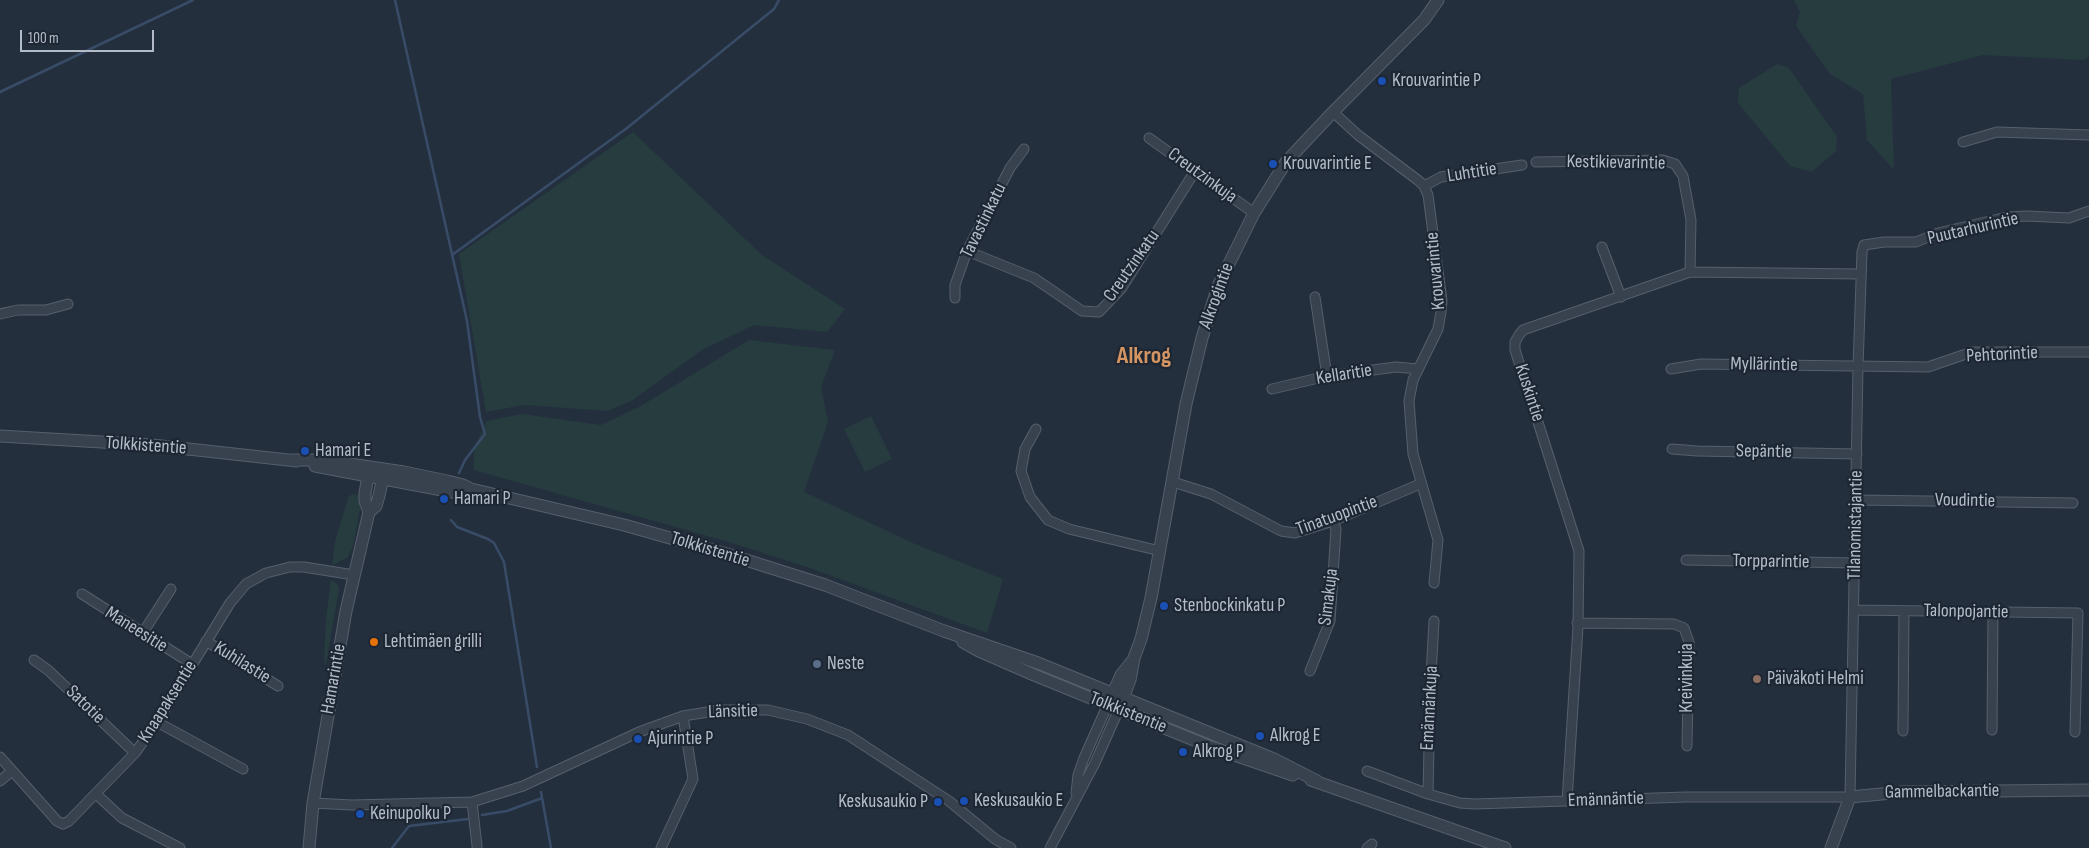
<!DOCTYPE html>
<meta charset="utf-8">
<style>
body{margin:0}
#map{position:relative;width:2089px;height:848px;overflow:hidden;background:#242f3e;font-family:"Sofia Sans Condensed",sans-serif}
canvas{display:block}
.scale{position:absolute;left:20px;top:30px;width:134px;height:22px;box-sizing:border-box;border:2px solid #b4bcc9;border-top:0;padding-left:6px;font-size:15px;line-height:18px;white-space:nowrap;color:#b4bcc9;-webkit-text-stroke:4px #1d2633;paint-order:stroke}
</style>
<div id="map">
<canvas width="2089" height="848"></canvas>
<div class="scale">100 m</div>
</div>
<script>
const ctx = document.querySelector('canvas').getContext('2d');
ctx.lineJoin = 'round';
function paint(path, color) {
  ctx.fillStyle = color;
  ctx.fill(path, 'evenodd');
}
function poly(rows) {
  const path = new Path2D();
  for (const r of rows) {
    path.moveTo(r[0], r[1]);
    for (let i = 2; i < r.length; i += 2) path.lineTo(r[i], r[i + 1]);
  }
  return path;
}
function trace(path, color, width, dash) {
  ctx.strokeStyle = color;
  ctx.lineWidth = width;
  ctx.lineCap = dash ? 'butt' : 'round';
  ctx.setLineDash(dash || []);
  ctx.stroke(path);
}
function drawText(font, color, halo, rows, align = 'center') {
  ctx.font = font + ' "Sofia Sans Condensed",sans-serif';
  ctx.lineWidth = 4.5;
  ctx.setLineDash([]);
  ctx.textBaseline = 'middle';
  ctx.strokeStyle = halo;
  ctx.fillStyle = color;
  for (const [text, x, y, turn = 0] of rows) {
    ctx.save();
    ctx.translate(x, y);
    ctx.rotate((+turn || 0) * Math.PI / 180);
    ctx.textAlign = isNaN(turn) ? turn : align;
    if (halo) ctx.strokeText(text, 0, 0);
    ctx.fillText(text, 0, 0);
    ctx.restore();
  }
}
const green = poly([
 [1794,0,2089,0,2089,57,2083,60,1983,55,1891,79,1894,170,1867,140,1863,94,1830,74,1796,26,1800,12],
 [1777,64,1789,68,1837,137,1836,151,1812,172,1790,166,1738,103,1739,88],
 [633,132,762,255,845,309,827,332,754,325,702,350,633,400,608,411,524,405,486,412,459,254],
 [749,340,835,350,821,387,828,422,804,492,915,544,1003,579,987,633,810,568,732,543,474,470,474,448,487,421,522,414,601,425,641,406],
 [871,416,892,459,865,472,844,429],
 [352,494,359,495,361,504,353,546,347,558,332,565,335,542,348,498],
 [331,580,337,584,339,589,326,664,324,662,326,619]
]);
const stream = poly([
 [395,0,467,321,480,417,485,434,465,460,459,473],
 [0,92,193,0],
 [452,255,627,128,774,9,779,0],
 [451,520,457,527,488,539,494,543,504,562,537,767],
 [541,792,551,848],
 [482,815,507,811,542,798],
 [392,848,409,826,468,819]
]);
const minor = poly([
 [1333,112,1358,135,1419,181,1424,186,1428,195,1442,301,1441,312,1438,329,1413,380,1409,401,1413,454,1438,540,1434,583],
 [1149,138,1254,213],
 [1963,142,1997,132,2089,135],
 [1536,162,1663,160,1675,164,1683,176,1691,220,1690,272],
 [1424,186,1441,177,1522,165],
 [1602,247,1621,297],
 [967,251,1034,278,1082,311,1099,312,1121,289,1195,171],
 [1315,297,1327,376],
 [955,298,955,285,967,251,1010,168,1024,149],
 [0,314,18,310,46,310,68,304],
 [1671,369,1701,364,1928,367,1972,352,2088,352],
 [1272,389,1327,376,1396,367,1418,369],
 [1036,429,1025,449,1021,471,1030,497,1048,520,1069,529,1160,551],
 [1672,449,1697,451,1857,454],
 [1173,482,1211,494,1281,531,1295,533,1333,521,1420,484],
 [1856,500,2073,503],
 [1686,560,1855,563],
 [82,594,192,664],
 [1854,610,2078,613,2075,732],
 [1577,623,1674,624,1684,628,1689,642,1687,746],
 [142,634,171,589],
 [206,641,278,686],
 [34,660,48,670,135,753],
 [1310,671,1330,621,1336,529,1333,521],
 [157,722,243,769],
 [1992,730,1993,613],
 [1903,731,1904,611],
 [0,757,57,821,63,824,69,821,135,753,157,722,230,603,246,584,266,573,290,567,304,567,354,575],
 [1367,771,1428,794,1460,803,1475,804,1686,797,1850,797,1858,367,1862,252,1864,245,1884,242,1916,242,1938,233,2007,217,2027,216,2069,218,2089,211],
 [0,781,12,771],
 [1076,793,1078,775,1084,758,1108,704],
 [96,794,122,818,180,848],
 [1428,794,1430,694,1434,621],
 [1567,801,1578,627,1579,551,1515,350,1515,342,1519,335,1523,330,1690,272,1861,274],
 [472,802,477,846],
 [313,803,352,805,472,802,523,786,639,732,683,716,720,710,768,710,807,719,848,735,949,801,995,839,1011,848],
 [661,848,693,779,683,716],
 [1050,848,1095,763,1119,709],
 [1367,848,1372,844]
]);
const tertiary = poly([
 [0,436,152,445,297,461],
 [292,460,322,460,404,472,447,481,463,485,471,489,624,525,730,555,825,585,944,631,1038,663,1274,759,1317,781],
 [315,466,453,492,462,493,471,489],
 [369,470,365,493,365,501,369,512],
 [963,642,979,651,1034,675,1211,747,1293,775],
 [1110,700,1121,675,1133,660],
 [1119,709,1130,680,1134,658,1141,639,1151,598,1186,404,1202,338,1218,286,1254,213,1286,162,1333,112,1424,20,1438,0],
 [1311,780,1505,848],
 [309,848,313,803,346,611,369,512,376,506,379,496,384,472],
 [1831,848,1850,797,1902,792,2089,790]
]);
const markers = [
 [1382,81,5,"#1a4fb4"],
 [1273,164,5,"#1a4fb4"],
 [305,451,5,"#1a4fb4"],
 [444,499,5,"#1a4fb4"],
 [1164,606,5,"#1a4fb4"],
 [374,642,5,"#e8710a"],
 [817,664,5,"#5c6f8a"],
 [1757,679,5,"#8d6e63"],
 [1260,736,5,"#1a4fb4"],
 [638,739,5,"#1a4fb4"],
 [1183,752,5,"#1a4fb4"],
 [964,801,5,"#1a4fb4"],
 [938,802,5,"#1a4fb4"],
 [360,814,5,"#1a4fb4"]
];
const poiNames = [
 ["Krouvarintie P",1392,81],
 ["Krouvarintie E",1283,164],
 ["Hamari E",315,451],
 ["Hamari P",454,499],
 ["Stenbockinkatu P",1174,606],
 ["Lehtimäen grilli",384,642],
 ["Neste",827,664],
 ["Päiväkoti Helmi",1767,679],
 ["Alkrog E",1270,736],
 ["Ajurintie P",648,739],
 ["Alkrog P",1193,752],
 ["Keskusaukio E",974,801],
 ["Keskusaukio P",928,802,"right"],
 ["Keinupolku P",370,814]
];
const streetNames = [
 ["Kestikievarintie",1616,163,1],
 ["Luhtitie",1472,173,-9],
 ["Creutzinkuja",1202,176,36],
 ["Tavastinkatu",984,221,-64],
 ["Puutarhurintie",1973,229,-13],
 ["Creutzinkatu",1132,266,-55],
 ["Krouvarintie",1436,271,-95],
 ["Alkrogintie",1217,296,-70],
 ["Pehtorintie",2002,355,-3],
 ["Myllärintie",1764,365,1],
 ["Kellaritie",1344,375,-9],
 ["Kuskintie",1529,393,72],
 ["Tolkkistentie",146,446,4],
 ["Sepäntie",1764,452,1],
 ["Voudintie",1965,501,1],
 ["Tinatuopintie",1337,516,-20],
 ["Tilanomistajantie",1856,525,-89],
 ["Tolkkistentie",710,550,17],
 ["Torpparintie",1771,562,1],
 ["Simakuja",1329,597,-83],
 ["Talonpojantie",1966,612,1],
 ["Maneesitie",136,630,32],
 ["Kuhilastie",242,663,32],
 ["Kreivinkuja",1687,678,-90],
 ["Hamarintie",334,679,-80],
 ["Knaapaksentie",168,702,-58],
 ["Satotie",85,705,44],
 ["Emännänkuja",1430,708,-87],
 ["Länsitie",733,712,-2],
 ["Tolkkistentie",1128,713,22],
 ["Gammelbackantie",1942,792,-1],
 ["Emännäntie",1606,800,-2]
];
const districtNames = [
 ["Alkrog",1144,357]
];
paint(green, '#263c3f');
trace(stream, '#394c67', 2.5);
trace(minor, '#565f6c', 11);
trace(tertiary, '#565f6c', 13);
trace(minor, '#38414e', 9);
trace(tertiary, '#38414e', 11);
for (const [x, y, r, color] of markers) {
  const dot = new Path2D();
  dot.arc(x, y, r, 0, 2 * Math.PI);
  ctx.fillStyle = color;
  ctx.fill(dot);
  trace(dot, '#1d2633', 2);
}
drawText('19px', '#b4bcc9', '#1d2633', poiNames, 'left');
drawText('19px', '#b4bcc9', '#1d2633', streetNames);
drawText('bold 24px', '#d59563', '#1d2633', districtNames);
</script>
